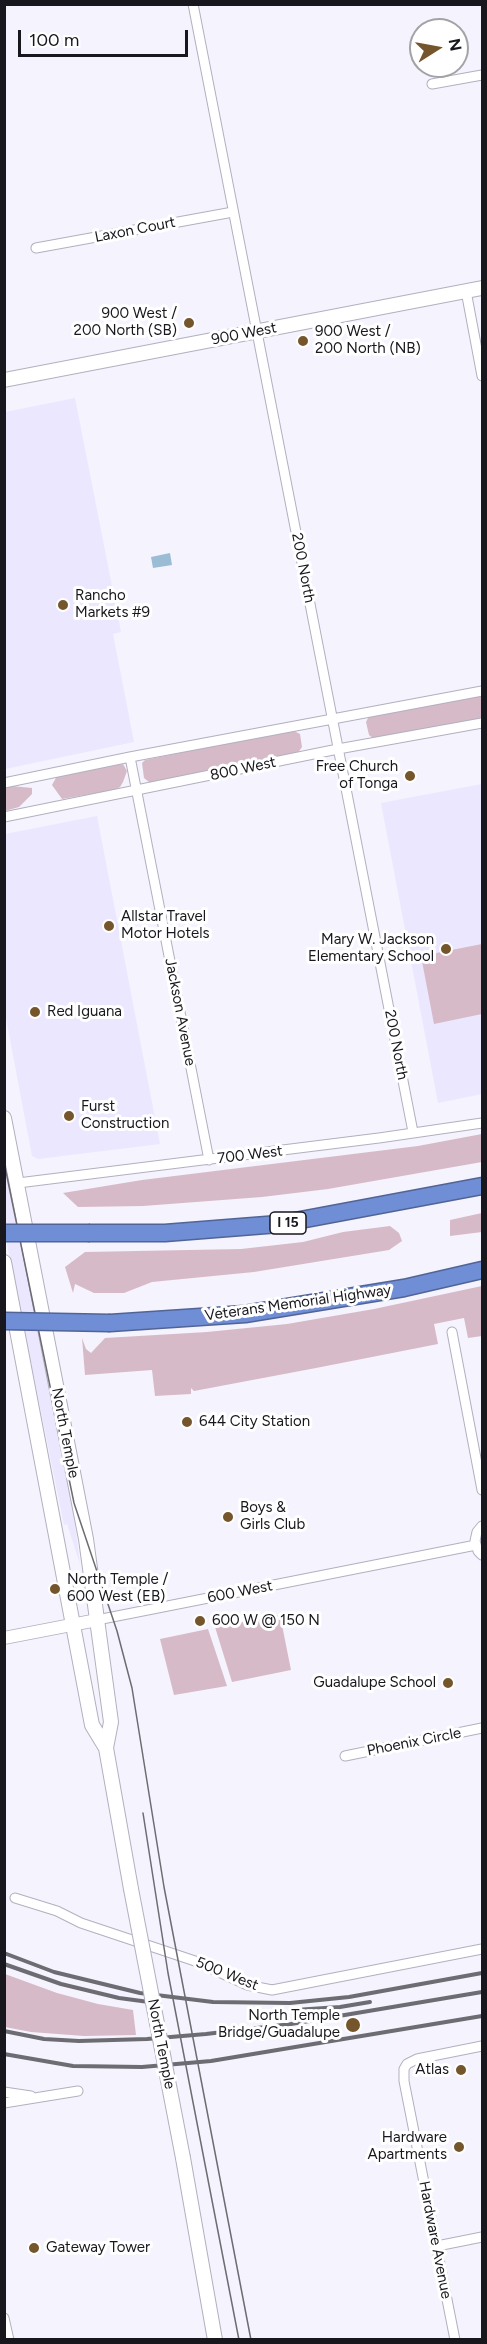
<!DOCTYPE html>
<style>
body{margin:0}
#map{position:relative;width:487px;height:2344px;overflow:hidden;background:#f5f3fd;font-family:Figtree,sans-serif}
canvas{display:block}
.frame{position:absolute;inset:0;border:6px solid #18171d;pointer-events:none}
.north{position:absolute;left:409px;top:18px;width:60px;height:60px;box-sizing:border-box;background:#fff;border:2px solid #a3a2a5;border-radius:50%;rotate:79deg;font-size:16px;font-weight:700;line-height:24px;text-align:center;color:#18171d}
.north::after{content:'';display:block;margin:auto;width:21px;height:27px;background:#75552b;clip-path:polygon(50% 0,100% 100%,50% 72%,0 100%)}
.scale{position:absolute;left:18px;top:30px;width:170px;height:27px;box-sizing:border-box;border:3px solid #18171d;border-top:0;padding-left:8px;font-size:18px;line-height:21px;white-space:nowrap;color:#18171d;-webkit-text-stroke:4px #fff;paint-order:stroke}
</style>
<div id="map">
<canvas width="487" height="2344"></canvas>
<div class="frame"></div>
<div class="north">N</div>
<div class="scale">100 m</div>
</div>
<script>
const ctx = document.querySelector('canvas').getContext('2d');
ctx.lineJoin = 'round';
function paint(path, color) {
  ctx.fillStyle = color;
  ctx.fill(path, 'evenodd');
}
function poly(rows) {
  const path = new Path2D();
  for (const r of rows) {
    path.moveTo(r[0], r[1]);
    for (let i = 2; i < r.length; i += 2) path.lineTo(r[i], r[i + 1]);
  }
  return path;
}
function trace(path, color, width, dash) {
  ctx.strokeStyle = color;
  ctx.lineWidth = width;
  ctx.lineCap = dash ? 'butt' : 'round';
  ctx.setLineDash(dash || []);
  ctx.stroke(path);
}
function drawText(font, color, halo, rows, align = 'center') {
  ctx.font = font + ' Figtree,sans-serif';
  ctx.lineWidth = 6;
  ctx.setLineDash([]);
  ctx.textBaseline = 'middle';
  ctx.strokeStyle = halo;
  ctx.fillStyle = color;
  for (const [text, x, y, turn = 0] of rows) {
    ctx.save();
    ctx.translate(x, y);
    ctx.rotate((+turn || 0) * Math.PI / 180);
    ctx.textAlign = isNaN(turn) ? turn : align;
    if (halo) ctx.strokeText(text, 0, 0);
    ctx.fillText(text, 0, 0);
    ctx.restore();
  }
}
const built = poly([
 [75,398,121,632,113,634,134,742,5,769,5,412],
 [482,784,482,1094,438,1103,381,803],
 [97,816,160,1144,38,1159,32,1156,5,1013,5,834],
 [4,1145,66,1455,80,1564,67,1524,64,1525,5,1234]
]);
const green = poly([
 [482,693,482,718,374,739,369,735,366,722,369,716],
 [292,730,300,734,302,747,297,754,153,782,149,782,144,778,142,763,145,760],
 [123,764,127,771,123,782,120,787,114,790,62,799,52,785,57,776],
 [12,786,32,788,32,794,19,807,5,811,5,787],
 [482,944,482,1014,434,1024,421,956],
 [482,1134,482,1162,328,1189,262,1197,143,1206,78,1207,63,1193,142,1180,418,1146],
 [482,1213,482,1232,450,1236,450,1220],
 [390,1226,399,1233,402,1241,389,1250,254,1272,152,1282,124,1293,94,1293,75,1284,73,1293,65,1267,85,1252,241,1249,303,1242,343,1232],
 [482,1286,482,1336,468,1338,464,1318,434,1324,438,1344,316,1368,194,1391,191,1388,191,1394,155,1396,152,1370,85,1375,82,1338,86,1349,91,1353,105,1338,207,1332,287,1324,374,1309],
 [280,1615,291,1670,232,1682,215,1627],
 [208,1629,227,1686,174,1695,160,1639],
 [5,1974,57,1993,98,2004,133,2010,136,2035,84,2036,31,2032,5,2027]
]);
const water = poly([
 [170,553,172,565,153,568,151,557]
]);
const minor = poly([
 [193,4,413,1132],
 [432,84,482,75],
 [36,248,233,212],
 [466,291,482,376],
 [130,757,209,1160],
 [4,783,130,757,482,691],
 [4,817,338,749,482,723],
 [18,1183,379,1138,482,1123],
 [452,1332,482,1490],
 [482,1526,477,1532,475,1541,478,1551,482,1555],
 [97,1620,476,1545],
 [345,1756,482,1728],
 [15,1898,57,1911,81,1923,195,1961,247,1985,272,1990,482,1949],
 [4,2092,31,2096],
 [4,2103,78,2091],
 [437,2246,482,2237],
 [4,2318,9,2340],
 [455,2340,404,2081,404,2069,407,2064,417,2059,482,2046]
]);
const tertiary = poly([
 [4,1638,97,1620]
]);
const secondary = poly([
 [4,380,482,288],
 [4,1118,86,1539,111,1722,106,1748,131,1889],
 [4,1262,92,1725,106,1748],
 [183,2158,215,2340]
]);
const motorway = poly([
 [90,1233,165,1233,279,1224,482,1186],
 [110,1323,245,1314,404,1288,482,1270]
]);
const tram = poly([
 [4,1162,74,1503,117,1631,132,1688,164,1887,251,2340],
 [143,1813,168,1973,239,2340]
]);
const rail = poly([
 [4,1953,54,1972,140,1993,213,2002,290,2003,349,1997,482,1973],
 [4,1964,61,1984,119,1998,149,2002],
 [295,2010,340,2007,370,2002],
 [4,2031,44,2039,79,2041,147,2039,206,2034,291,2024,482,1992],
 [4,2054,73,2066,142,2067,211,2061,482,2016]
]);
const secondaryBridge = poly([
 [131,1889,183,2158]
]);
const motorwayBridge = poly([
 [4,1233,90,1233],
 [4,1321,110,1323]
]);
const markers = [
 [189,323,6,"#75552b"],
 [303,341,6,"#75552b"],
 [63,605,6,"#75552b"],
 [410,776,6,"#75552b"],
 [109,926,6,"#75552b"],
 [446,949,6,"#75552b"],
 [35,1012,6,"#75552b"],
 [69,1116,6,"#75552b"],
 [187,1422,6,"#75552b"],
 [228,1517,6,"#75552b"],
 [55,1589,6,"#75552b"],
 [200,1621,6,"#75552b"],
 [448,1683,6,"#75552b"],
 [353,2025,8,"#75552b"],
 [461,2070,6,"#75552b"],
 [459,2147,6,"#75552b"],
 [34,2248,6,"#75552b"]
];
const shields = [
 [288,1223,36]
];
const shieldNames = [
 ["I 15",288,1223]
];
const streetNames = [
 ["Laxon Court",135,230,-11],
 ["900 West",244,334,-11],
 ["200 North",303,568,79],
 ["800 West",243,769,-12],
 ["Jackson Avenue",180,1012,79],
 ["200 North",396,1045,79],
 ["700 West",250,1155,-7],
 ["Veterans Memorial Highway",298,1303,-8],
 ["North Temple",65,1433,79],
 ["600 West",240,1592,-11],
 ["Phoenix Circle",414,1742,-11],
 ["500 West",227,1974,22],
 ["North Temple",161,2044,79],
 ["Hardware Avenue",435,2240,79]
];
const poiNames = [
 ["900 West /",177,314,"right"],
 ["200 North (SB)",177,331,"right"],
 ["900 West /",315,332],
 ["200 North (NB)",315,349],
 ["Rancho",75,596],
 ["Markets #9",75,613],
 ["Free Church",398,767,"right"],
 ["of Tonga",398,784,"right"],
 ["Allstar Travel",121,917],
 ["Motor Hotels",121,934],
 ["Mary W. Jackson",434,940,"right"],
 ["Elementary School",434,957,"right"],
 ["Red Iguana",47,1012],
 ["Furst",81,1107],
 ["Construction",81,1124],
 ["644 City Station",199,1422],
 ["Boys &",240,1508],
 ["Girls Club",240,1525],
 ["North Temple /",67,1580],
 ["600 West (EB)",67,1597],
 ["600 W @ 150 N",212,1621],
 ["Guadalupe School",436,1683,"right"],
 ["North Temple",340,2016,"right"],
 ["Bridge/Guadalupe",340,2033,"right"],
 ["Atlas",449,2070,"right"],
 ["Hardware",447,2138,"right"],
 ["Apartments",447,2155,"right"],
 ["Gateway Tower",46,2248]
];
paint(built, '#ebe7ff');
paint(green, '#d7bac7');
paint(water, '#9abdd5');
trace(minor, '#b2b0bf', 11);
trace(tertiary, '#b2b0bf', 14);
trace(secondary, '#b2b0bf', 16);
trace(motorway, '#516495', 19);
trace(minor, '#fff', 9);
trace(tertiary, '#fff', 12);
trace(secondary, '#fff', 14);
trace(motorway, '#6f8ed6', 16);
trace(tram, '#6d6c73', 1.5);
trace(rail, '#6d6c73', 4);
trace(secondaryBridge, '#b2b0bf', 16, []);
trace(motorwayBridge, '#516495', 19, []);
trace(secondaryBridge, '#fff', 14);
trace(motorwayBridge, '#6f8ed6', 16);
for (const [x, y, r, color] of markers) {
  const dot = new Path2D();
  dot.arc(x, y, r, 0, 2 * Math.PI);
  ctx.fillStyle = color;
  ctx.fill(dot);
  trace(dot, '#fff', 2);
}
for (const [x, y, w] of shields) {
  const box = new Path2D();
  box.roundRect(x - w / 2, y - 11, w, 22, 4.5);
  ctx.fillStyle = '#fff';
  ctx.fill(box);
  trace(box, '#18171d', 1.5);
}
drawText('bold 14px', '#18171d', null, shieldNames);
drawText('15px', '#18171d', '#fff', streetNames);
drawText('15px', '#18171d', '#fff', poiNames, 'left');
</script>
